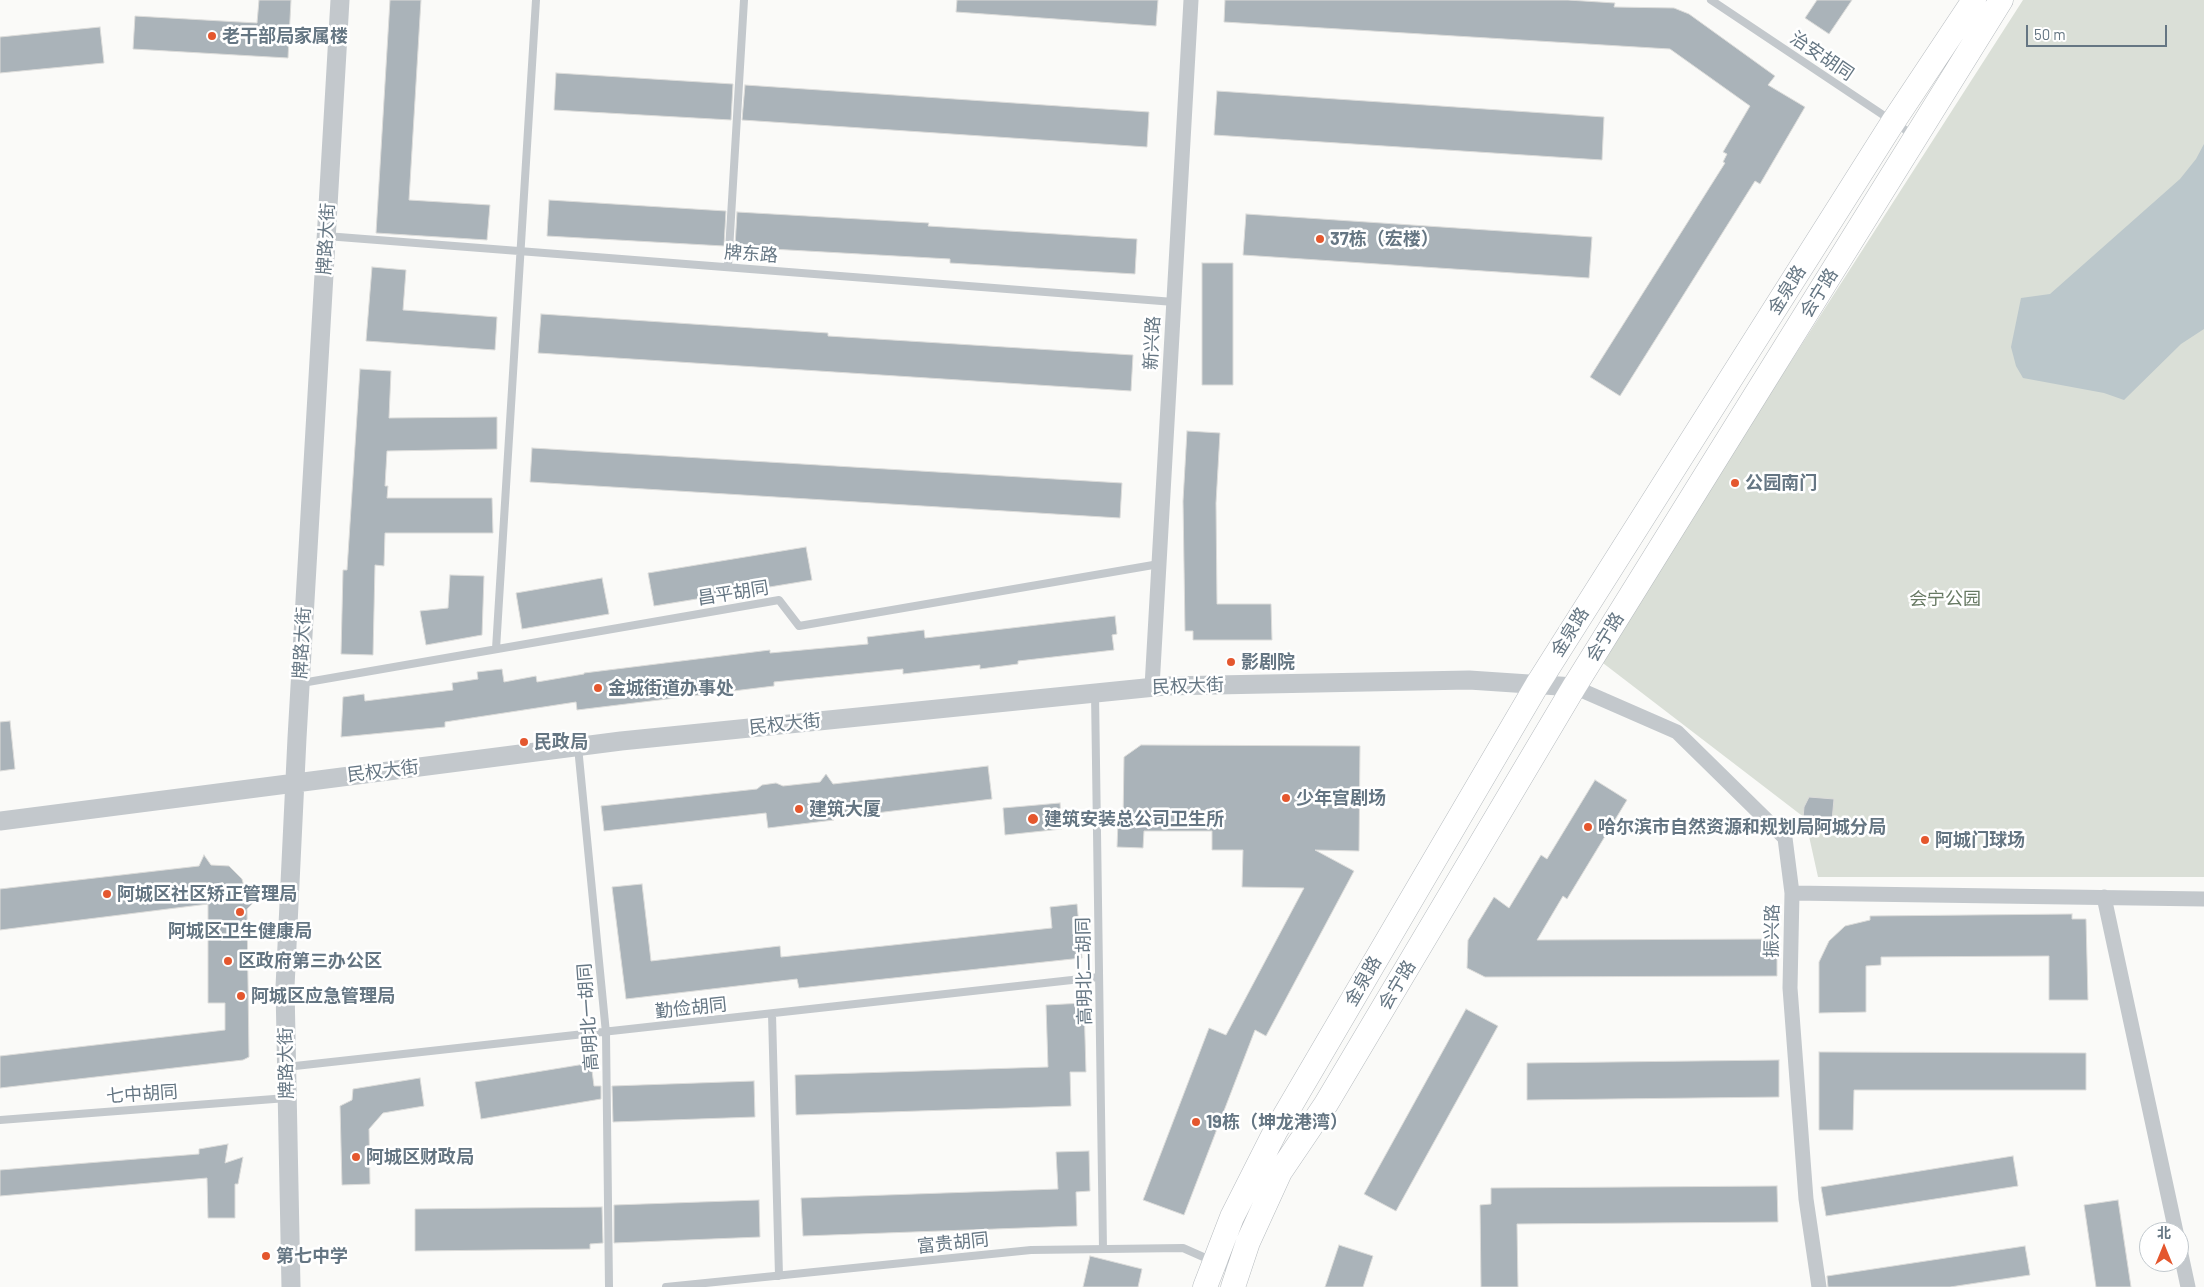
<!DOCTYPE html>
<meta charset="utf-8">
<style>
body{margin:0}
#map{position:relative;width:2204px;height:1287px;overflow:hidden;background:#fafaf8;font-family:Barlow,"Noto Sans SC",sans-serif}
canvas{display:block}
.north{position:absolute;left:2139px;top:1222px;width:50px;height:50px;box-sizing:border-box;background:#fff;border:1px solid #c1c8cd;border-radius:50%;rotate:0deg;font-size:14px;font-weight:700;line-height:20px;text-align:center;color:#657683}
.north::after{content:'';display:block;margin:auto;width:18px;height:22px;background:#e4572e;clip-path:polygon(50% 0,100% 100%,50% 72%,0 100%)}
.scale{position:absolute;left:2026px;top:25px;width:141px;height:22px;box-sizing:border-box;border:2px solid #657683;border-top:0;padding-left:6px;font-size:15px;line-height:18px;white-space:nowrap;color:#657683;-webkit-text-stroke:4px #fff;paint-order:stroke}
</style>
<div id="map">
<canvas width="2204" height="1287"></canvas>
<div class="north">北</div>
<div class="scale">50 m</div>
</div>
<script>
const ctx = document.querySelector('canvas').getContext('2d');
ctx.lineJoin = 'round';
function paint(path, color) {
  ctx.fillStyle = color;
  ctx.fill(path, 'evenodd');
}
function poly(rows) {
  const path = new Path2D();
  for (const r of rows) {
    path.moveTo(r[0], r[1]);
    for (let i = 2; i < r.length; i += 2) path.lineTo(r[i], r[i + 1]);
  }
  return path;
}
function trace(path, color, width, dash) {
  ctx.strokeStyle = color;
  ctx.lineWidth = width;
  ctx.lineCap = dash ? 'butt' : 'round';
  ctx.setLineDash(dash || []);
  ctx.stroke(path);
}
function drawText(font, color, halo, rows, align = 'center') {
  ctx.font = font + ' Barlow,"Noto Sans SC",sans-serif';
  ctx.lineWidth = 5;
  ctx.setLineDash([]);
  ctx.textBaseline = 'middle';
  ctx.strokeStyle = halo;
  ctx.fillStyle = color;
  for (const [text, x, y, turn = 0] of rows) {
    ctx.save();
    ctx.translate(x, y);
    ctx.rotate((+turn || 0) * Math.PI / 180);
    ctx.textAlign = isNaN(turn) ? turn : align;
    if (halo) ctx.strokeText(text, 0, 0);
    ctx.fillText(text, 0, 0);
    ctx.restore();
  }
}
const green = poly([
 [2023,0,2204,0,2204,877,1818,877,1805,818,1599,660]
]);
const water = poly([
 [2204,144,2204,329,2181,344,2124,400,2104,393,2023,378,2016,366,2011,347,2021,298,2050,294,2180,179,2196,159]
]);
const building = poly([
 [259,0,291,0,288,58,133,49,135,16,257,23,259,0],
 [390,0,421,0,409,200,490,205,487,240,376,233,390,0],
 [957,0,1158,0,1156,26,956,12,957,0],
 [1225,0,1568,0,1615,3,1614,7,1674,8,1689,14,1775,76,1768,85,1805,107,1760,184,1755,181,1620,396,1590,377,1725,163,1723,162,1727,154,1723,152,1750,106,1670,49,1224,22,1225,0],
 [1817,0,1852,0,1829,34,1805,18,1817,0],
 [100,27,104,63,0,73,0,37,100,27],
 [556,73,733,84,731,120,554,110,556,73],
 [745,85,1149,112,1147,147,742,120,745,85],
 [1217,91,1604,117,1602,160,1214,135,1217,91],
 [549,200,726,211,724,246,547,236,549,200],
 [737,212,929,223,928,226,1137,239,1135,274,950,263,950,259,735,247,737,212],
 [1246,214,1592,237,1589,278,1243,255,1246,214],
 [1202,263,1233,263,1233,385,1202,385,1202,263],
 [372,267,406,270,403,310,497,317,495,350,366,341,372,267],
 [541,314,828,333,828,336,1133,355,1131,391,538,353,541,314],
 [360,369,391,371,389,418,497,417,497,449,387,451,385,486,388,486,387,498,492,498,493,533,385,533,384,566,375,565,373,655,341,654,343,570,347,570,360,369],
 [1187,431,1220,433,1216,503,1217,604,1271,604,1272,640,1193,640,1193,631,1185,631,1183,501,1187,431],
 [532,448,1122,483,1120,518,530,482,532,448],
 [806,547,812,580,654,606,648,573,806,547],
 [450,575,484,576,482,635,426,645,420,611,448,608,450,575],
 [602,578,609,614,522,629,516,593,602,578],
 [1115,616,1117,634,1112,635,1114,650,1018,661,1018,664,980,669,980,665,903,674,903,669,774,682,774,686,577,710,576,702,445,722,445,727,341,737,343,697,364,694,365,701,453,690,452,683,478,679,477,672,502,669,504,682,536,676,537,682,584,674,584,673,770,650,770,653,868,644,867,637,924,630,925,638,1115,616],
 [10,721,15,769,0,771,0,722,10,721],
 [1141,745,1360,746,1359,851,1315,850,1354,871,1266,1036,1255,1030,1184,1215,1143,1200,1209,1028,1226,1035,1304,888,1242,887,1243,850,1212,850,1212,831,1144,831,1143,848,1117,847,1118,821,1123,821,1124,757,1141,745],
 [988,766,992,799,876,813,875,810,833,815,834,820,768,828,766,813,604,831,601,806,757,789,762,785,776,783,783,786,820,782,826,774,833,784,988,766],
 [1595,780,1627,800,1567,899,1563,896,1537,940,1777,939,1777,976,1485,977,1467,968,1468,940,1494,897,1509,908,1541,855,1547,859,1595,780],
 [1809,797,1834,799,1832,821,1803,818,1804,807,1809,797],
 [1060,803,1062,829,1005,835,1003,808,1060,803],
 [204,855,211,865,229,866,242,879,247,897,255,901,247,909,249,1057,243,1060,0,1088,0,1056,225,1030,225,1003,208,1003,208,904,0,930,0,889,199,866,204,855],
 [642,884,651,961,780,946,781,957,1052,928,1050,907,1077,904,1082,958,799,988,797,979,626,999,612,887,642,884],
 [2072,914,2072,919,2086,919,2088,1000,2049,1000,2049,956,1881,957,1881,965,1866,966,1866,1012,1819,1013,1819,962,1829,941,1845,926,1870,920,1870,916,2072,914],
 [1084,1003,1086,1072,1070,1072,1071,1106,796,1115,795,1075,1048,1067,1046,1005,1084,1003],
 [1466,1009,1498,1026,1396,1211,1364,1194,1466,1009],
 [1819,1052,2086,1053,2086,1090,1854,1090,1853,1130,1819,1130,1819,1052],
 [1779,1060,1779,1097,1527,1100,1527,1063,1779,1060],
 [591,1063,594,1086,601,1086,601,1099,481,1119,475,1082,591,1063],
 [420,1078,424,1106,383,1113,369,1129,370,1184,342,1185,340,1106,352,1100,353,1089,420,1078],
 [754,1081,755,1117,613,1122,612,1086,754,1081],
 [228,1144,225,1163,243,1157,238,1184,235,1184,235,1218,208,1218,207,1178,0,1196,0,1170,199,1154,199,1149,228,1144],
 [1089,1151,1090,1191,1076,1192,1077,1226,803,1236,801,1198,1058,1189,1056,1152,1089,1151],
 [2013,1156,2018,1186,1826,1216,1821,1187,2013,1156],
 [1777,1186,1778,1222,1517,1224,1518,1287,1481,1287,1480,1205,1491,1204,1491,1188,1777,1186],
 [759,1200,760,1237,614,1243,614,1205,759,1200],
 [2118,1200,2131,1287,2096,1287,2084,1205,2118,1200],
 [602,1207,603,1243,590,1244,590,1249,415,1251,415,1209,602,1207],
 [1339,1245,1373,1256,1363,1287,1325,1287,1339,1245],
 [2025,1246,2030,1275,1950,1287,1828,1287,1827,1276,2025,1246],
 [1090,1256,1142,1269,1138,1287,1083,1287,1090,1256]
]);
const service = poly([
 [1711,0,1913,135],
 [326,236,1174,302],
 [728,267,744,0],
 [496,649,536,0],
 [302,683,779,600,799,626,1159,564],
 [1095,693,1103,1249],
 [578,747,606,1033,609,1287],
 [772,1014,779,1276],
 [286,1067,1099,977],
 [0,1120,287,1098],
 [666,1287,1031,1250,1183,1248,1235,1271]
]);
const minor = poly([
 [1152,687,1191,0],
 [1574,687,1677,732,1785,838,1792,893,1790,988,1806,1199,1819,1287],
 [1792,893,2204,899],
 [2104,897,2176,1232],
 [2179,1245,2188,1287]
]);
const tertiary = poly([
 [0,821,621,741,1165,686,1469,680,1574,687],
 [291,1287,285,987,297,738,340,0]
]);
const primary = poly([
 [1205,1287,1232,1217,1275,1132,1537,685,1893,122,1974,0],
 [1233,1287,1248,1242,1280,1172,1326,1104,1574,687,2001,0]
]);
const markers = [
 [212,36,5,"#e4572e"],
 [1320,239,5,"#e4572e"],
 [1735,483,5,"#e4572e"],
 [1231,662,5,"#e4572e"],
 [598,688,5,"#e4572e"],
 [524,742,5,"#e4572e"],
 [1286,798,5,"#e4572e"],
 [799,809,5,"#e4572e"],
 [1033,819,6,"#e4572e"],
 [1588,827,5,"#e4572e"],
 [1925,840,5,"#e4572e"],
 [107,894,5,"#e4572e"],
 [240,912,5,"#e4572e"],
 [228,961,5,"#e4572e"],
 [241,996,5,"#e4572e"],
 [1196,1122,5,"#e4572e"],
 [356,1157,5,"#e4572e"],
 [266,1256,5,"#e4572e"]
];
const poiNames = [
 ["老干部局家属楼",222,36],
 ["37栋（宏楼）",1330,239],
 ["公园南门",1745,483],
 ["影剧院",1241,662],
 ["金城街道办事处",608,688],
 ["民政局",534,742],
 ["少年宫剧场",1296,798],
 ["建筑大厦",809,809],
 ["建筑安装总公司卫生所",1044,819],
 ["哈尔滨市自然资源和规划局阿城分局",1598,827],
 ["阿城门球场",1935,840],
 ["阿城区社区矫正管理局",117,894],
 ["阿城区卫生健康局",240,931,"center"],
 ["区政府第三办公区",238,961],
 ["阿城区应急管理局",251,996],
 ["19栋（坤龙港湾）",1206,1122],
 ["阿城区财政局",366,1157],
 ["第七中学",276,1256]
];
const streetNames = [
 ["治安胡同",1822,56,34],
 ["牌路大街",326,239,-87],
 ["牌东路",751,254,4],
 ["金泉路",1787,290,-58],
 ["会宁路",1819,293,-58],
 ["新兴路",1152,343,-87],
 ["昌平胡同",733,593,-9],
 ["金泉路",1570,632,-58],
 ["会宁路",1605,637,-58],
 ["牌路大街",302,643,-87],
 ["民权大街",1188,686,-2],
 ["民权大街",785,724,-6],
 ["民权大街",383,771,-7],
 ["振兴路",1772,931,-89],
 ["高明北二胡同",1084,971,-91],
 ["金泉路",1363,981,-60],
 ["会宁路",1397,985,-59],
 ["勤俭胡同",691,1008,-6],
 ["高明北一胡同",588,1017,-94],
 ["牌路大街",286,1063,-91],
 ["七中胡同",142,1094,-4],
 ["富贵胡同",953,1243,-6]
];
const parkNames = [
 ["会宁公园",1945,599]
];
paint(green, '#dadfd7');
paint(water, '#bbc7cb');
paint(building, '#aab3b9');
trace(building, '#dcdcda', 1);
trace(primary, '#b5babe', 25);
trace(service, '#c3c8cc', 8);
trace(minor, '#c3c8cc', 15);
trace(tertiary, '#c3c8cc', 19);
trace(primary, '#fff', 24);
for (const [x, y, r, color] of markers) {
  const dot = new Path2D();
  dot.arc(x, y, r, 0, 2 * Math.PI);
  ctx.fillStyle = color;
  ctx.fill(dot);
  trace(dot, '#fff', 2);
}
drawText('bold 18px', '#657683', '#fff', poiNames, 'left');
drawText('18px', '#657683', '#fff', streetNames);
drawText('18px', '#687a64', '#fff', parkNames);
</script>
